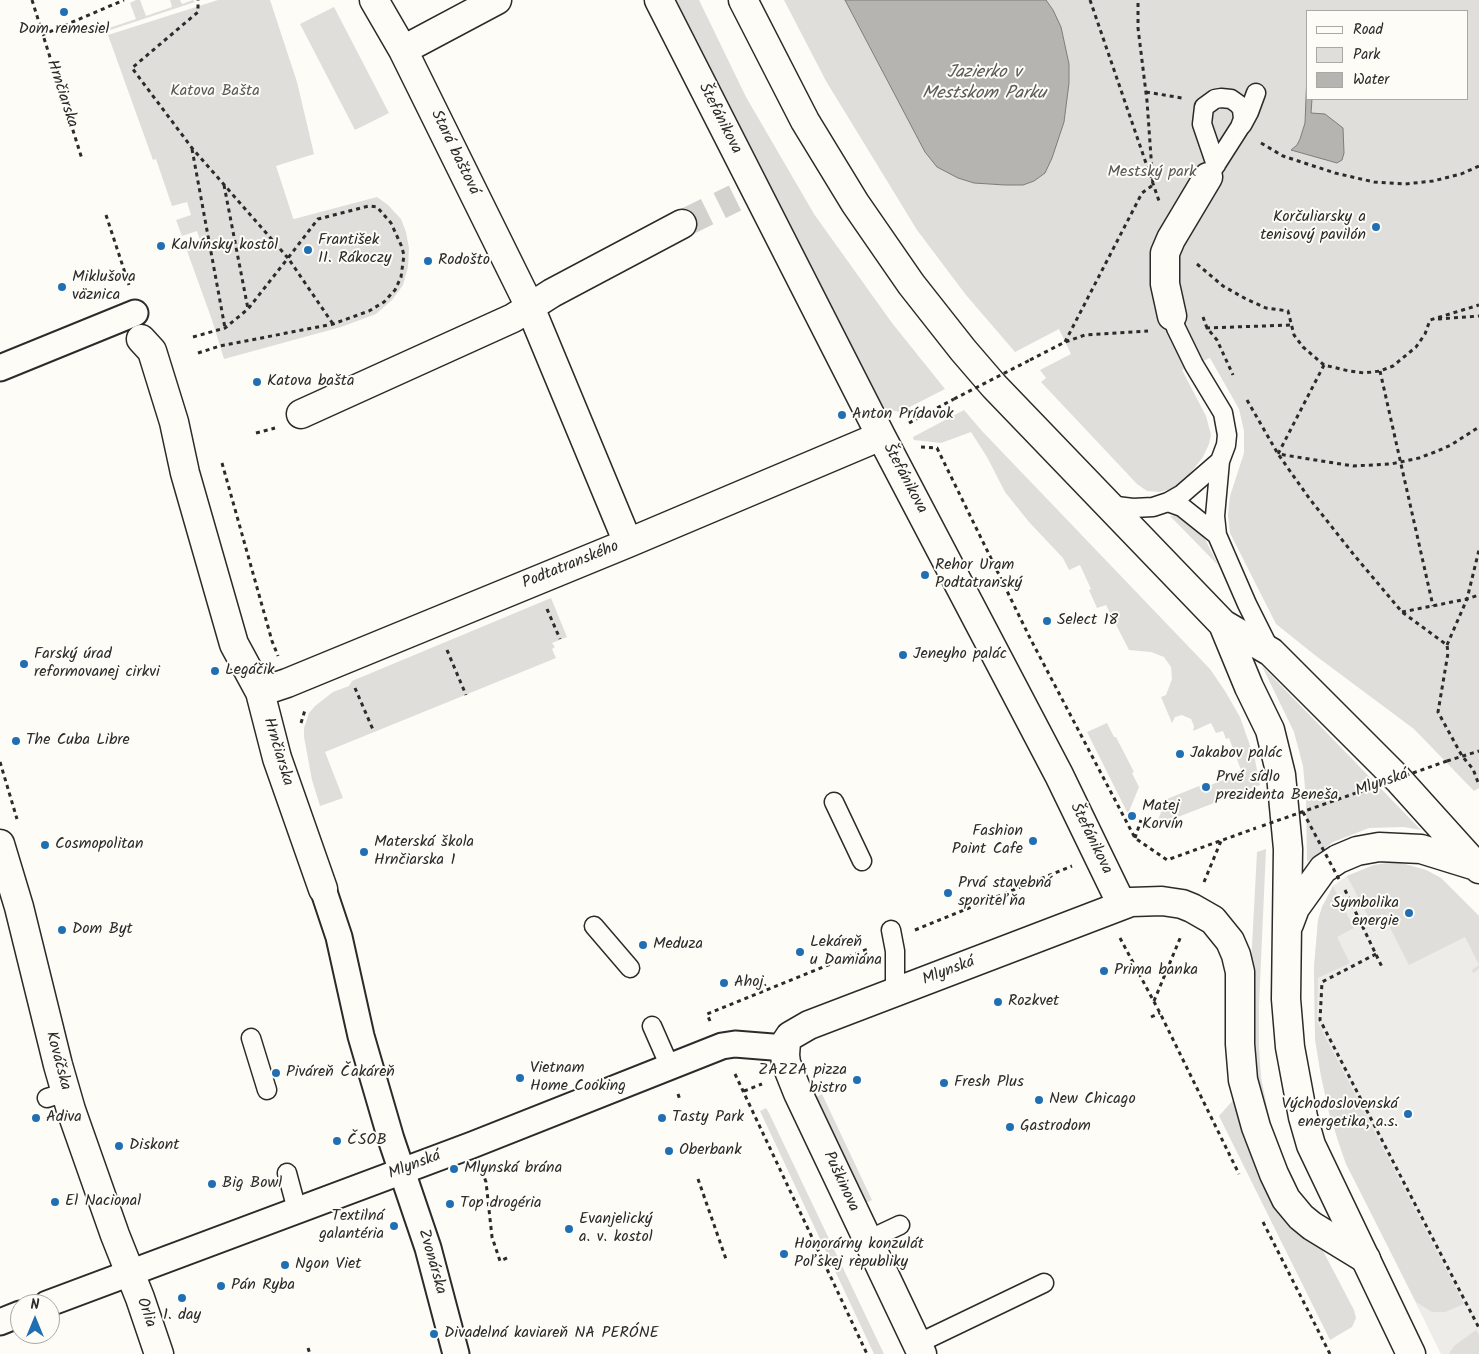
<!DOCTYPE html>
<meta charset="utf-8">
<style>
body{margin:0}
#map{position:relative;width:1479px;height:1354px;overflow:hidden;background:#fdfcf7;font-family:Kalam,sans-serif}
canvas{display:block}
.legend{position:absolute;left:1306px;top:10px;width:162px;height:90px;box-sizing:border-box;background:#fdfcf7;border:1px solid #a9a8a5;margin:0;padding:6px 9px;list-style:none;font-size:15px;color:#2b2b2b}
.legend li{display:flex;align-items:center;gap:10px;height:25px}
.legend b{width:25px;border:1px solid #a9a8a5}
.north{position:absolute;left:10px;top:1294px;width:50px;height:50px;box-sizing:border-box;background:#fdfcf7;border:1px solid #a9a8a5;border-radius:50%;rotate:0deg;font-size:14px;font-weight:700;line-height:20px;text-align:center;color:#2b2b2b}
.north::after{content:'';display:block;margin:auto;width:18px;height:22px;background:#1f6fb2;clip-path:polygon(50% 0,100% 100%,50% 72%,0 100%)}
</style>
<div id="map">
<canvas width="1479" height="1354"></canvas>
<ul class="legend">
<li><b style="height:6px;background:#fdfcf7"></b>Road</li>
<li><b style="height:14px;background:#dfdeda"></b>Park</li>
<li><b style="height:14px;background:#b5b4b1"></b>Water</li>
</ul>
<div class="north">N</div>
</div>
<script>
const ctx = document.querySelector('canvas').getContext('2d');
ctx.lineJoin = 'round';
function paint(path, color) {
  ctx.fillStyle = color;
  ctx.fill(path, 'evenodd');
}
function poly(rows) {
  const path = new Path2D();
  for (const r of rows) {
    path.moveTo(r[0], r[1]);
    for (let i = 2; i < r.length; i += 2) path.lineTo(r[i], r[i + 1]);
  }
  return path;
}
function trace(path, color, width, dash) {
  ctx.strokeStyle = color;
  ctx.lineWidth = width;
  ctx.lineCap = dash ? 'butt' : 'round';
  ctx.setLineDash(dash || []);
  ctx.stroke(path);
}
function drawText(font, color, halo, rows, align = 'center') {
  ctx.font = font + ' Kalam,sans-serif';
  ctx.lineWidth = 4;
  ctx.setLineDash([]);
  ctx.textBaseline = 'middle';
  ctx.strokeStyle = halo;
  ctx.fillStyle = color;
  for (const [text, x, y, turn = 0] of rows) {
    ctx.save();
    ctx.translate(x, y);
    ctx.rotate((+turn || 0) * Math.PI / 180);
    ctx.textAlign = isNaN(turn) ? turn : align;
    if (halo) ctx.strokeText(text, 0, 0);
    ctx.fillText(text, 0, 0);
    ctx.restore();
  }
}
const built = poly([
 [1387,863,1401,863,1426,870,1441,878,1479,916,1479,1354,1441,1354,1356,1182,1346,1164,1338,1142,1321,1076,1315,1039,1314,967,1318,920,1322,907,1333,886,1347,876,1374,865]
]);
const green = poly([
 [136,0,140,0,146,16,172,7,170,0,180,0,182,4,193,0,195,2,110,30,109,28,136,19,130,3],
 [218,0,270,0,297,82,314,154,276,166,293,218,294,219,377,197,388,205,401,219,406,232,409,248,408,267,403,285,392,300,376,314,341,327,224,359,212,320,186,248,201,243,197,231,182,236,176,220,191,215,187,202,172,206,156,159,153,160,108,35],
 [673,0,699,0,746,97,814,214,892,323,945,389,900,412,884,409,879,405],
 [784,0,1479,0,1479,788,1474,791,1414,729,1316,656,1276,624,1230,533,1228,515,1230,496,1244,453,1244,431,1239,409,1210,358,1182,370,1206,416,1211,435,1209,444,1203,457,1184,481,1174,488,1160,492,1147,491,1137,484,1041,382,1046,378,1040,370,1071,354,1059,329,1015,352,966,295,917,230,826,81],
 [1308,11,1468,11,1468,99,1308,99],
 [334,7,389,113,355,130,300,24],
 [964,410,982,431,1210,669,1225,691,1240,717,1255,760,1260,785,1155,826,1167,799,1199,786,1201,789,1206,787,1228,778,1228,775,1241,770,1229,738,1226,739,1223,731,1216,733,1211,723,1193,731,1194,726,1191,719,1182,715,1175,717,1172,723,1161,697,1166,695,1172,679,1171,667,1164,657,1151,652,1129,650,1106,605,1097,608,1089,590,1091,589,1080,565,1069,570,1063,558,1029,522,1005,492,987,457,971,432,941,443,914,440,913,437],
 [1176,515,1185,519,1205,539,1218,565,1170,516],
 [551,598,567,637,552,643,555,647,552,649,556,658,325,752,343,798,320,806,312,780,304,737,304,728,309,713,315,706,333,692,349,686,352,681],
 [1262,666,1421,830,1404,827,1369,828,1333,842,1307,862,1306,798,1303,766,1294,732],
 [1107,723,1114,737,1116,737,1134,772,1132,773,1139,787,1128,814,1087,732],
 [1266,849,1259,1005,1259,1047,1261,1077,1270,1122,1280,1157,1254,1078,1251,965,1257,852],
 [1387,863,1401,863,1426,870,1441,878,1479,916,1479,968,1476,971,1473,973,1472,970,1479,965,1465,937,1409,965,1383,914,1370,920,1347,876,1374,865],
 [1333,886,1354,928,1337,937,1350,963,1318,978,1317,1021,1464,1304,1445,1312,1432,1312,1416,1302,1346,1164,1329,1113,1321,1076,1315,1039,1314,967,1318,920,1322,907],
 [822,1094,872,1200,864,1204,813,1099],
 [1235,1098,1303,1231,1322,1249,1354,1310,1356,1318,1352,1327,1330,1340,1219,1116],
 [766,1108,769,1113,884,1354,874,1354,760,1111],
 [1476,1330,1479,1335,1479,1354,1449,1354,1454,1346]
]);
const water = poly([
 [845,0,1046,0,1053,10,1061,27,1069,64,1069,83,1064,122,1052,158,1045,173,1034,181,1023,185,1005,185,974,183,958,178,937,167,925,152,845,0],
 [1308,49,1308,99,1312,99,1311,113,1325,114,1343,128,1344,153,1342,160,1337,163,1291,150,1297,145,1300,139,1305,123,1308,49]
]);
const minorTunnel = poly([
 [682,224,735,198]
]);
const path = poly([
 [32,0,82,159],
 [1090,0,1159,201],
 [42,35,124,0],
 [1146,92,1182,98],
 [1261,143,1283,156,1335,173,1374,182,1405,184,1433,181,1461,174,1479,166],
 [192,149,225,328],
 [224,185,248,309],
 [106,215,129,285],
 [1197,264,1223,286,1246,299,1266,308,1288,311,1294,335,1303,347,1324,365,1349,371,1364,373,1380,371,1393,366,1416,347,1425,334,1430,320,1479,305],
 [1203,317,1207,328,1217,340,1233,375],
 [1438,319,1479,316],
 [1206,328,1291,325],
 [193,337,225,328,248,309,288,258,192,148,132,68,198,12,198,0],
 [1065,342,1142,193,1153,185,1147,101,1138,28,1138,0],
 [198,353,220,346,333,324,369,311,384,302,395,290,401,277,404,255,401,245,391,223,377,207,369,206,318,219,288,258,333,324],
 [1030,360,1065,342,1085,335,1148,331],
 [1324,365,1278,454,1353,466,1391,464,1419,458,1435,452,1451,445,1479,427],
 [1380,371,1433,606],
 [1247,400,1278,454,1309,498,1354,555,1402,612,1447,645,1448,653,1438,712,1462,756,1473,769,1479,785],
 [909,423,954,399],
 [256,433,275,428],
 [921,447,937,448,1030,638,1135,838,1167,860,1256,828],
 [222,463,272,641,278,656],
 [547,609,560,639],
 [1402,612,1467,599,1479,595],
 [1447,645,1467,599,1479,550],
 [447,650,466,695],
 [355,688,374,732],
 [301,723,305,710],
 [1447,761,1479,751],
 [0,762,17,819],
 [1135,838,1141,820],
 [1204,882,1221,841],
 [1345,890,1382,967],
 [915,930,1072,866],
 [1120,938,1160,1013,1239,1174],
 [1376,954,1322,982,1320,1020,1479,1328],
 [1154,1001,1181,936],
 [1151,1017,1160,1013],
 [710,1021,707,1014,870,948],
 [735,1074,867,1354],
 [744,1091,762,1084],
 [678,1094,680,1100],
 [482,1171,486,1182,492,1237,500,1261,509,1257],
 [698,1179,727,1262],
 [1263,1222,1330,1354],
 [308,1348,310,1354]
]);
const service = poly([
 [1242,125,1249,112,1256,93],
 [1208,177,1240,127,1243,119,1242,109,1238,104,1231,99,1221,98,1215,99,1204,107,1202,124,1216,165],
 [1172,316,1176,328,1194,365,1223,413,1227,435,1226,445,1220,461,1215,516,1217,535,1247,604,1270,650],
 [1168,502,1182,507,1217,535],
 [1108,505,1133,508,1153,507,1168,502,1182,494,1220,461],
 [834,802,862,861],
 [594,926,630,968],
 [891,930,895,951,895,992],
 [652,1026,670,1067],
 [251,1038,267,1090],
 [47,1098,66,1092],
 [287,1173,297,1210],
 [868,1240,900,1225],
 [917,1344,1044,1283]
]);
const pedestrian = poly([
 [0,368,135,313],
 [323,889,339,937,361,1036,391,1139,428,1248,456,1354],
 [47,1304,472,1145,722,1046,735,1044,785,1048],
 [0,1322,20,1314]
]);
const minor = poly([
 [374,0,403,50,530,307,628,543],
 [659,0,881,436,1059,775,1122,905],
 [403,50,497,0],
 [1172,316,1165,284,1165,253,1171,239,1208,177],
 [141,339,152,351,174,422,185,473,234,644,260,692,277,758,323,889],
 [301,414,513,318,552,293,682,224],
 [260,692,287,683,628,543,881,436],
 [0,844,19,907,58,1065,71,1110,115,1235,140,1298,159,1354],
 [922,1354,798,1093,786,1063,785,1055,786,1042,790,1036,809,1025,1131,902,1162,901,1182,904,1192,908,1213,920,1230,941,1236,955,1240,972,1240,1044,1243,1080,1256,1127,1274,1174,1286,1199,1301,1217,1312,1226,1366,1259]
]);
const tertiary = poly([
 [743,0,805,121,855,203,911,284,963,350,994,386,1223,624,1271,652,1398,779,1479,869],
 [1223,624,1249,687,1270,730,1281,775,1288,849,1286,999,1290,1047,1303,1117,1311,1145,1411,1354],
 [1289,924,1295,908,1323,869,1338,859,1357,851,1379,847,1421,849,1476,866]
]);
const pathBridge = poly([
 [954,399,1030,360],
 [1303,812,1340,881],
 [1262,826,1447,761]
]);
const markers = [
 [64,12,5,"#1f6fb2"],
 [1376,227,5,"#1f6fb2"],
 [161,246,5,"#1f6fb2"],
 [308,250,5,"#1f6fb2"],
 [428,261,5,"#1f6fb2"],
 [62,287,5,"#1f6fb2"],
 [257,382,5,"#1f6fb2"],
 [842,415,5,"#1f6fb2"],
 [925,575,5,"#1f6fb2"],
 [1047,621,5,"#1f6fb2"],
 [903,655,5,"#1f6fb2"],
 [24,664,5,"#1f6fb2"],
 [215,671,5,"#1f6fb2"],
 [16,741,5,"#1f6fb2"],
 [1180,754,5,"#1f6fb2"],
 [1206,787,5,"#1f6fb2"],
 [1132,816,5,"#1f6fb2"],
 [1033,841,5,"#1f6fb2"],
 [45,845,5,"#1f6fb2"],
 [364,852,5,"#1f6fb2"],
 [948,893,5,"#1f6fb2"],
 [1409,913,5,"#1f6fb2"],
 [62,930,5,"#1f6fb2"],
 [643,945,5,"#1f6fb2"],
 [800,952,5,"#1f6fb2"],
 [1104,971,5,"#1f6fb2"],
 [724,983,5,"#1f6fb2"],
 [998,1002,5,"#1f6fb2"],
 [276,1073,5,"#1f6fb2"],
 [520,1078,5,"#1f6fb2"],
 [857,1080,5,"#1f6fb2"],
 [944,1083,5,"#1f6fb2"],
 [1039,1100,5,"#1f6fb2"],
 [1408,1114,5,"#1f6fb2"],
 [36,1118,5,"#1f6fb2"],
 [662,1118,5,"#1f6fb2"],
 [1010,1127,5,"#1f6fb2"],
 [337,1141,5,"#1f6fb2"],
 [119,1146,5,"#1f6fb2"],
 [669,1151,5,"#1f6fb2"],
 [454,1169,5,"#1f6fb2"],
 [212,1184,5,"#1f6fb2"],
 [55,1202,5,"#1f6fb2"],
 [450,1204,5,"#1f6fb2"],
 [394,1226,5,"#1f6fb2"],
 [569,1229,5,"#1f6fb2"],
 [784,1254,5,"#1f6fb2"],
 [285,1265,5,"#1f6fb2"],
 [221,1286,5,"#1f6fb2"],
 [182,1298,5,"#1f6fb2"],
 [434,1334,5,"#1f6fb2"]
];
const poiNames = [
 ["Dom remesiel",64,30,"center"],
 ["Korčuliarsky a",1366,218,"right"],
 ["tenisový pavilón",1366,236,"right"],
 ["František",318,241],
 ["II. Rákoczy",318,259],
 ["Kalvínsky kostol",171,246],
 ["Rodošto",438,261],
 ["Miklušova",72,278],
 ["väznica",72,296],
 ["Katova bašta",267,382],
 ["Anton Prídavok",852,415],
 ["Rehor Uram",935,566],
 ["Podtatranský",935,584],
 ["Select 18",1057,621],
 ["Farský úrad",34,655],
 ["reformovanej cirkvi",34,673],
 ["Jeneyho palác",913,655],
 ["Legáčik",225,671],
 ["The Cuba Libre",26,741],
 ["Jakabov palác",1190,754],
 ["Prvé sídlo",1216,778],
 ["prezidenta Beneša",1216,796],
 ["Matej",1142,807],
 ["Korvín",1142,825],
 ["Fashion",1023,832,"right"],
 ["Point Cafe",1023,850,"right"],
 ["Materská škola",374,843],
 ["Hrnčiarska 1",374,861],
 ["Cosmopolitan",55,845],
 ["Prvá stavebná",958,884],
 ["sporiteľňa",958,902],
 ["Symbolika",1399,904,"right"],
 ["energie",1399,922,"right"],
 ["Dom Byt",72,930],
 ["Lekáreň",810,943],
 ["u Damiána",810,961],
 ["Meduza",653,945],
 ["Prima banka",1114,971],
 ["Ahoj.",734,983],
 ["Rozkvet",1008,1002],
 ["Vietnam",530,1069],
 ["Home Cooking",530,1087],
 ["ZAZZA pizza",847,1071,"right"],
 ["bistro",847,1089,"right"],
 ["Piváreň Čakáreň",286,1073],
 ["Fresh Plus",954,1083],
 ["New Chicago",1049,1100],
 ["Východoslovenská",1398,1105,"right"],
 ["energetika, a.s.",1398,1123,"right"],
 ["Adiva",46,1118],
 ["Tasty Park",672,1118],
 ["Gastrodom",1020,1127],
 ["ČSOB",347,1141],
 ["Diskont",129,1146],
 ["Oberbank",679,1151],
 ["Mlynská brána",464,1169],
 ["Big Bowl",222,1184],
 ["El Nacional",65,1202],
 ["Top drogéria",460,1204],
 ["Textilná",384,1217,"right"],
 ["galantéria",384,1235,"right"],
 ["Evanjelický",579,1220],
 ["a. v. kostol",579,1238],
 ["Honorárny konzulát",794,1245],
 ["Poľskej republiky",794,1263],
 ["Ngon Viet",295,1265],
 ["Pán Ryba",231,1286],
 ["1. day",182,1316,"center"],
 ["Divadelná kaviareň NA PERÓNE",444,1334]
];
const parkNames = [
 ["Katova Bašta",215,92],
 ["Mestský park",1152,173]
];
const streetNames = [
 ["Hrnčiarska",61,94,72],
 ["Štefánikova",719,119,63],
 ["Stará baštová",454,153,64],
 ["Štefánikova",904,479,62],
 ["Podtatranského",571,566,-22],
 ["Hrnčiarska",277,752,73],
 ["Mlynská",1382,784,-19],
 ["Štefánikova",1090,839,64],
 ["Mlynská",949,972,-21],
 ["Kováčska",57,1061,75],
 ["Mlynská",415,1166,-21],
 ["Puškinova",840,1182,65],
 ["Zvonárska",431,1262,74],
 ["Orlia",145,1313,71]
];
const waterNames = [
 ["Jazierko v",984,74],
 ["Mestskom Parku",984,95]
];
paint(built, '#edece8');
paint(green, '#dfdeda');
paint(water, '#b5b4b1');
trace(water, '#7e7d7b', 1);
trace(minorTunnel, '#d3d2ce', 28, [28, 14]);
trace(service, '#2b2b2b', 21);
trace(pedestrian, '#2b2b2b', 29);
trace(minor, '#2b2b2b', 31);
trace(tertiary, '#2b2b2b', 31);
trace(path, '#2b2b2b', 3, [4, 4]);
trace(service, '#fdfcf7', 18);
trace(pedestrian, '#fdfcf7', 25);
trace(minor, '#fdfcf7', 28);
trace(tertiary, '#fdfcf7', 28);
trace(pathBridge, '#2b2b2b', 3, [4, 4]);
for (const [x, y, r, color] of markers) {
  const dot = new Path2D();
  dot.arc(x, y, r, 0, 2 * Math.PI);
  ctx.fillStyle = color;
  ctx.fill(dot);
  trace(dot, '#fdfcf7', 2);
}
drawText('16px', '#2b2b2b', '#fdfcf7', poiNames, 'left');
drawText('16px', '#585857', '#fdfcf7', parkNames);
drawText('16px', '#2b2b2b', '#fdfcf7', streetNames);
drawText('italic 18px', '#5b5b5a', '#fdfcf7', waterNames);
</script>
